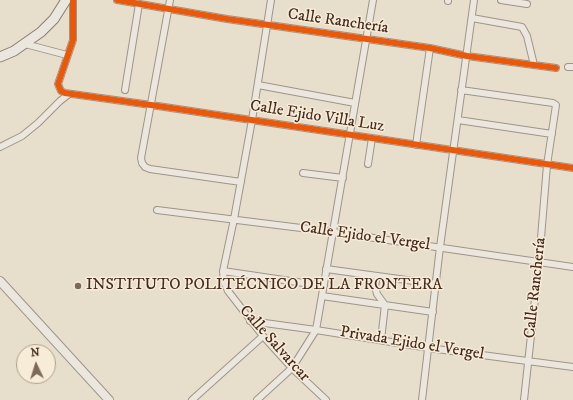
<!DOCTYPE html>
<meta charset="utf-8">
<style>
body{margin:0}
#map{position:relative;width:573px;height:400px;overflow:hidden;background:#e7decc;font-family:"IM FELL DW Pica",serif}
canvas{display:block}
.north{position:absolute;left:16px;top:344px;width:40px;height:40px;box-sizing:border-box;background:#f7ecd7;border:1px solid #af9e8d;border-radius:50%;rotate:356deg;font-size:11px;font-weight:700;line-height:16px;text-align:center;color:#442a1d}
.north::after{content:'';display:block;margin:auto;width:14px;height:18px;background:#7d695a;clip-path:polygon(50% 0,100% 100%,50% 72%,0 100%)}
</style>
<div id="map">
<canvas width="573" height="400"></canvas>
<div class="north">N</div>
</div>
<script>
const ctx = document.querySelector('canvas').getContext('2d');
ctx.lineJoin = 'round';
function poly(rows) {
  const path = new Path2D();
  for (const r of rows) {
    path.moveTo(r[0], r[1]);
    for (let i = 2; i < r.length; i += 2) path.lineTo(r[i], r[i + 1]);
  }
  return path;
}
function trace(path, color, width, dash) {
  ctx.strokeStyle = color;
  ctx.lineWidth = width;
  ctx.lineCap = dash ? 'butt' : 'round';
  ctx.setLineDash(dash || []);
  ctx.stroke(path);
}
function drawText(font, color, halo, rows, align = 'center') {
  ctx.font = font + ' "IM FELL DW Pica",serif';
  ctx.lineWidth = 3;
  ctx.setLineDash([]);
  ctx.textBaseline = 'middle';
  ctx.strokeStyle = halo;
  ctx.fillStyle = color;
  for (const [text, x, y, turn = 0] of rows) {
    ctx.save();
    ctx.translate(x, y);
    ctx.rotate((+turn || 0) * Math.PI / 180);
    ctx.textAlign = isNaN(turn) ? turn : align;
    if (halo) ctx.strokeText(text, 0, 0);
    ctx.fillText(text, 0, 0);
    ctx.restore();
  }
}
const minor = poly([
 [73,0,73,40,58,84,61,91,65,93,151,105,573,168],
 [117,0,227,19,430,48,467,56,556,68],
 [170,0,141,158,142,163,145,167,150,169,241,182],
 [271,0,252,120,234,219,223,271,224,282,228,291,263,336,292,368,326,400],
 [501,0,527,4],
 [448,1,448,0],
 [472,18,522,27,527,36,534,65],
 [25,44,67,55],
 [568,67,573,67],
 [258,85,355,103],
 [125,90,139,4],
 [461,90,553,103,556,105,547,165,539,262,524,400],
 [458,120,552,134],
 [416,145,430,48],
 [0,147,22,136,38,123,60,101,69,94],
 [368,164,372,138],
 [303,173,343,178],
 [157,210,333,232,573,267],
 [326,269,436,284],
 [223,271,324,286],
 [377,276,375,286,377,294,385,305,381,340],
 [322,296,433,312],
 [250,321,316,330,429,348,573,367],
 [192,400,263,336],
 [257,400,292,368,316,330,373,0],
 [422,400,440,247,474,0]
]);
const tertiary = poly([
 [0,281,109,400]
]);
const secondary = poly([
 [0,57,14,51,41,32,54,19,66,0]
]);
const cycleway = poly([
 [73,0,73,40,58,84,61,91,65,93,151,105,573,168],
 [117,0,227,19,430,48,467,56,556,68]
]);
const markers = [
 [78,286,4,"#7d695a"]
];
const streetNames = [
 ["Calle Ranchería",338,22,8],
 ["Calle Ejido Villa Luz",317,117,9],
 ["Calle Ejido el Vergel",365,237,8],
 ["Calle Ranchería",536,288,-84],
 ["Calle Salvarcar",274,344,48],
 ["Privada Ejido el Vergel",412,344,9]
];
const poiNames = [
 ["INSTITUTO POLITÉCNICO DE LA FRONTERA",86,286]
];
trace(minor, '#9e958a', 8);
trace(tertiary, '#9e958a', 10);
trace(secondary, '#867d73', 11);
trace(minor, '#ece7de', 6);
trace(tertiary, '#ece7de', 8);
trace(secondary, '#ece7de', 9);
trace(cycleway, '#e8590c', 6);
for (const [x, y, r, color] of markers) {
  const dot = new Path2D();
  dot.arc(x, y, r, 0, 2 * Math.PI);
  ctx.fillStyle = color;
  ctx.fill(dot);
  trace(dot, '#f7ecd7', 1.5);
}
drawText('16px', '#442a1d', '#f7ecd7', streetNames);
drawText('16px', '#442a1d', '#f7ecd7', poiNames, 'left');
</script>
